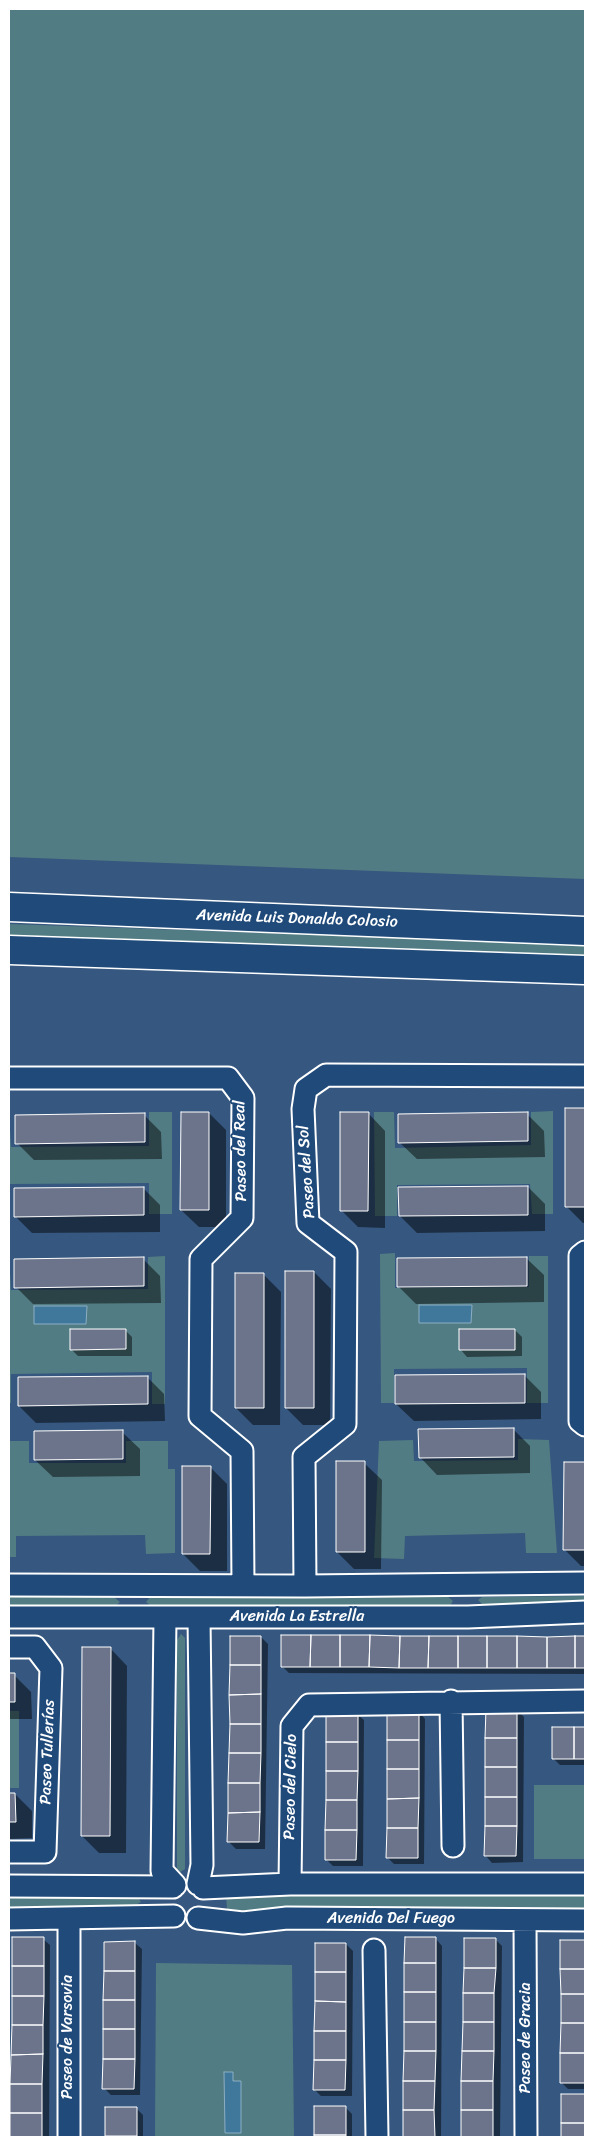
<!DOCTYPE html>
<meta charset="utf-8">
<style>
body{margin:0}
#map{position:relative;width:594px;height:2146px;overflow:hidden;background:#36577f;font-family:Sriracha,sans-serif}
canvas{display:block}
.frame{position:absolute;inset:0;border:10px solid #fff;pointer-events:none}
</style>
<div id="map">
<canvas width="594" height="2146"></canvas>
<div class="frame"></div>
</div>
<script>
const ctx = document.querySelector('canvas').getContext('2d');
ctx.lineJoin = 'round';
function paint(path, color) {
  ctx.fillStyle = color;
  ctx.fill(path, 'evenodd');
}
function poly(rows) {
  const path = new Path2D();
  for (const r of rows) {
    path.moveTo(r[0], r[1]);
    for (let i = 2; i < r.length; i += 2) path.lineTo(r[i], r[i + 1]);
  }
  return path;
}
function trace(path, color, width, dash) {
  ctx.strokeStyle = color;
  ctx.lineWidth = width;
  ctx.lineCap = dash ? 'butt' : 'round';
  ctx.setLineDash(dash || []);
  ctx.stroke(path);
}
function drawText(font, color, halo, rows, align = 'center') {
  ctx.font = font + ' Sriracha,sans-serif';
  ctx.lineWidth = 4;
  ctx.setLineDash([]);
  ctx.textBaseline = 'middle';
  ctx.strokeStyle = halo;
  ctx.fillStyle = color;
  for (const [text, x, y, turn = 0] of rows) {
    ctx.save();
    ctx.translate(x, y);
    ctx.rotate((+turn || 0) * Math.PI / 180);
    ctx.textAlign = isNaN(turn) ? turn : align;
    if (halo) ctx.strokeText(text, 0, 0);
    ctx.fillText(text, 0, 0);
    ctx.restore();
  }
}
const green = poly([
 [9,9,585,9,585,879,9,857],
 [9,924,585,944,585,958,9,940],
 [9,1111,11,1147,149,1146,149,1112,172,1112,172,1214,149,1214,149,1183,10,1184,9,1215],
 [553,1111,553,1214,532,1214,530,1184,397,1185,397,1216,375,1216,374,1112,394,1112,395,1148,531,1145,531,1112],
 [395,1253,395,1288,529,1287,529,1256,548,1256,548,1403,527,1403,527,1368,394,1369,394,1403,381,1403,380,1254],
 [9,1255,11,1290,148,1289,148,1257,165,1256,165,1404,152,1404,152,1372,11,1374,11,1403,9,1403],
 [518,1439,549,1440,557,1553,526,1553,525,1533,405,1536,404,1559,374,1558,379,1441,413,1440,414,1461,518,1460],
 [9,1441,29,1441,29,1463,126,1463,126,1441,168,1441,168,1469,175,1469,175,1553,146,1554,145,1535,16,1536,16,1557,9,1557],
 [446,1595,453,1601,449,1607,151,1606,146,1602,151,1596],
 [585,1596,585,1604,482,1604,478,1600,482,1597],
 [9,1597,114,1597,120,1602,114,1608,9,1608],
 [181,1634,185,1638,185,1869,180,1872,177,1869,177,1640],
 [9,1711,19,1711,19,1788,9,1788],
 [534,1785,585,1785,585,1859,534,1859],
 [226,1895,585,1895,585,1909,227,1910],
 [9,1896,137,1896,141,1902,134,1906,9,1907],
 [156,1963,292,1965,294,2137,155,2137]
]);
const water = poly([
 [419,1305,472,1305,471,1323,419,1323,419,1305],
 [34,1306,87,1306,86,1324,34,1324,34,1306],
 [224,2072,233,2072,233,2081,241,2081,241,2133,225,2133,224,2072]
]);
const shadow = poly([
 [585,1109,585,1223,583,1223,566,1206,566,1110],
 [209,1113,226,1130,226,1227,199,1227,181,1210],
 [368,1113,385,1131,385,1228,358,1227,341,1210],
 [527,1114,544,1131,545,1157,417,1159,399,1142],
 [144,1115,161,1132,162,1159,34,1160,17,1143],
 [528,1187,545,1204,545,1231,417,1233,400,1216],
 [143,1188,160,1205,160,1232,32,1233,15,1216],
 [526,1258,544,1275,544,1302,416,1304,399,1287],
 [143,1259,160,1276,161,1303,33,1304,16,1287],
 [314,1272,331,1289,330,1425,303,1425,286,1408],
 [264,1275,281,1292,280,1425,253,1425,236,1408],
 [125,1330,132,1337,132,1356,78,1356,71,1349],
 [515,1330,522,1337,522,1356,467,1357,461,1350],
 [524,1375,541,1392,541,1419,414,1421,396,1404],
 [147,1377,164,1394,165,1421,36,1423,19,1406],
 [513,1429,530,1446,530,1473,437,1475,420,1457],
 [122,1432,140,1449,140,1476,53,1477,35,1460],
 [364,1463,382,1480,381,1569,354,1569,337,1552],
 [565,1463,585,1463,585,1566,581,1566,564,1549],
 [210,1467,227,1484,227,1571,200,1571,183,1554],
 [231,1637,261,1637,268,1644,265,1849,236,1849,229,1842],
 [283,1637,585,1637,585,1674,289,1673,282,1666],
 [110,1648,127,1666,126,1853,99,1853,82,1836],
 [9,1675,14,1675,31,1692,32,1719,9,1719],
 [517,1710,524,1717,523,1862,492,1863,486,1856],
 [419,1712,425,1719,424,1864,394,1864,387,1857],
 [357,1714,364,1720,363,1866,333,1866,326,1859],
 [553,1728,585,1728,585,1765,560,1765,553,1758],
 [9,1794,15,1794,32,1811,32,1838,9,1839],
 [13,1938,43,1939,50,1945,49,2137,12,2137],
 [406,1938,436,1939,442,1946,441,2137,404,2137],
 [465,1939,495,1939,502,1946,500,2137,463,2137],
 [561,1941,585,1941,585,2089,568,2089,561,2082],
 [135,1943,142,1949,140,2095,111,2095,104,2088],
 [346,1944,353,1951,352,2096,321,2096,315,2090],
 [562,2095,585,2095,585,2137,562,2137],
 [315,2107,345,2107,352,2114,352,2137,315,2137],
 [106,2108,136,2108,143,2115,143,2137,106,2137]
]);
const building = poly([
 [565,1108,585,1108,585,1207,565,1207,565,1108],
 [181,1112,209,1112,209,1210,180,1210,181,1112],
 [340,1112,369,1112,368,1211,340,1211,340,1112],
 [528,1112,528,1141,398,1143,398,1114,528,1112],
 [145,1113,145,1142,15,1144,15,1115,145,1113],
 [528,1186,528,1215,399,1216,398,1187,528,1186],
 [144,1187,144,1215,14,1217,14,1188,144,1187],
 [144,1257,144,1286,14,1288,14,1259,144,1257],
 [527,1257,527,1286,397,1287,397,1258,527,1257],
 [285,1271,314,1271,314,1408,285,1408,285,1271],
 [235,1273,264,1273,264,1408,235,1408,235,1273],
 [70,1329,126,1329,126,1349,70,1350,70,1329],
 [459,1329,515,1329,515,1350,459,1350,459,1329],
 [525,1374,525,1403,395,1404,395,1375,525,1374],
 [148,1376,148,1404,18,1406,18,1377,148,1376],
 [514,1428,514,1457,419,1458,418,1429,514,1428],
 [123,1430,123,1459,34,1460,34,1431,123,1430],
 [336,1461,365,1461,365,1552,336,1552,336,1461],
 [564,1462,585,1462,585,1550,563,1550,564,1462],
 [182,1466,211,1466,210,1554,182,1554,182,1466],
 [281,1635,311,1635,310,1667,281,1667,281,1635],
 [311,1635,340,1635,340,1667,310,1667,311,1635],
 [340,1635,370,1635,369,1667,340,1667,340,1635],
 [370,1635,400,1636,399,1668,369,1667,370,1635],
 [230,1636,261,1636,261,1665,230,1665,230,1636],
 [400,1636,429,1636,428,1668,399,1668,400,1636],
 [429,1636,458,1636,458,1668,428,1668,429,1636],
 [458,1636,487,1636,487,1668,458,1668,458,1636],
 [487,1636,517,1636,517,1668,487,1668,487,1636],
 [517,1636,547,1637,547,1668,517,1668,517,1636],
 [575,1636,585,1636,585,1668,575,1668,575,1636],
 [575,1636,575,1668,547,1668,547,1637,575,1636],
 [82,1647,111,1647,110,1836,81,1836,82,1647],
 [230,1665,261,1665,261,1694,229,1695,230,1665],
 [9,1673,15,1673,15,1702,9,1702,9,1673],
 [261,1694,261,1724,230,1724,229,1695,261,1694],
 [486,1709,517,1709,517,1738,485,1738,486,1709],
 [387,1711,419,1711,419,1740,387,1740,387,1711],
 [326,1712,358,1712,358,1742,326,1742,326,1712],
 [230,1724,261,1724,261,1753,229,1753,230,1724],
 [552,1727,574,1727,574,1759,552,1759,552,1727],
 [574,1727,585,1727,585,1759,574,1759,574,1727],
 [485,1738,517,1738,517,1767,485,1767,485,1738],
 [387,1740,419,1740,419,1769,387,1769,387,1740],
 [326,1742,358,1742,358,1771,326,1771,326,1742],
 [229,1753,261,1753,260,1783,228,1783,229,1753],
 [485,1767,517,1767,517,1797,485,1797,485,1767],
 [387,1769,419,1769,419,1798,387,1799,387,1769],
 [326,1771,358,1771,357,1800,326,1800,326,1771],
 [228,1783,260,1783,260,1812,228,1813,228,1783],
 [9,1793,15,1793,16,1822,9,1822,9,1793],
 [485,1797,517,1797,517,1826,485,1826,485,1797],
 [419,1798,418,1828,387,1828,387,1799,419,1798],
 [326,1800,357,1800,357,1830,325,1830,326,1800],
 [260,1812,259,1842,227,1842,228,1813,260,1812],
 [485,1826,517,1826,516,1856,484,1856,485,1826],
 [387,1828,418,1828,418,1858,386,1858,387,1828],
 [325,1830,357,1830,356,1860,325,1860,325,1830],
 [12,1937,44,1937,44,1966,12,1966,12,1937],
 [405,1937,436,1937,436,1963,404,1963,405,1937],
 [464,1938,496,1938,496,1968,464,1968,464,1938],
 [560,1940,585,1940,585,1969,560,1969,560,1940],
 [135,1941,135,1971,104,1971,104,1942,135,1941],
 [315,1943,346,1943,346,1972,315,1972,315,1943],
 [404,1963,436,1963,436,1992,404,1992,404,1963],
 [12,1966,44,1966,44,1996,12,1996,12,1966],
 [464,1968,496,1968,494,1993,463,1993,464,1968],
 [560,1969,585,1969,585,1994,561,1994,560,1969],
 [104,1971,135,1971,135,2000,103,2000,104,1971],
 [315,1972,346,1972,346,2002,315,2001,315,1972],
 [404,1992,436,1992,436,2022,404,2022,404,1992],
 [463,1993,494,1993,494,2022,463,2022,463,1993],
 [561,1994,585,1994,585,2023,561,2023,561,1994],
 [12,1996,44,1996,43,2025,12,2025,12,1996],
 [103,2000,135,2000,135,2029,103,2029,103,2000],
 [315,2001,346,2002,346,2031,314,2031,315,2001],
 [404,2022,436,2022,436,2051,404,2051,404,2022],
 [463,2022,494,2022,494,2051,462,2051,463,2022],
 [561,2023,585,2023,585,2053,560,2053,561,2023],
 [12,2025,43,2025,43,2054,11,2055,12,2025],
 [103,2029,135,2029,135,2059,103,2059,103,2029],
 [314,2031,346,2031,346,2060,314,2060,314,2031],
 [404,2051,436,2051,435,2081,403,2081,404,2051],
 [462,2051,494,2051,493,2081,461,2081,462,2051],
 [560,2053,585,2053,585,2083,560,2083,560,2053],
 [43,2054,42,2084,10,2084,11,2055,43,2054],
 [103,2059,135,2059,134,2089,102,2089,103,2059],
 [314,2060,346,2060,345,2090,313,2090,314,2060],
 [403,2081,435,2081,434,2110,403,2110,403,2081],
 [461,2081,493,2081,493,2110,461,2110,461,2081],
 [10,2084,42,2084,42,2113,10,2113,10,2084],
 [561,2094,585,2094,585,2123,561,2123,561,2094],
 [314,2106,346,2106,346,2135,314,2135,314,2106],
 [105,2107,137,2107,137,2136,105,2136,105,2107],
 [403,2110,434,2110,435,2137,403,2137,403,2110],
 [461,2110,493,2110,493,2137,461,2137,461,2110],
 [10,2113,42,2113,42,2137,10,2137,10,2113],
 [561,2123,585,2123,585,2137,561,2137,561,2123],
 [314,2135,346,2135,346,2137,314,2137,314,2135]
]);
const street = poly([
 [9,1078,228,1078,243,1098,242,1218,201,1259,200,1416,242,1451,243,1586],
 [585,1252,580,1256,580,1421,585,1425],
 [9,1585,305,1586,585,1583],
 [305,1586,304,1457,345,1424,346,1252,308,1223,303,1109,306,1089,326,1075,585,1076],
 [9,1617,468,1617,585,1612],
 [165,1618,162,1871,175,1885],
 [9,1647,35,1647,51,1668,45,1852,9,1852],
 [451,1701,453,1846],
 [198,1884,202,1865,199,1617],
 [290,1884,292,1726,309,1705,585,1701],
 [9,1886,173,1887],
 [203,1888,290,1884,585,1884],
 [198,1918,243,1923,287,1918,585,1920],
 [9,1919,174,1916],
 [69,1919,69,2137],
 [525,1920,526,2137],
 [374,1950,377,2137]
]);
const primary = poly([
 [9,907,585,931],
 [9,950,585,970]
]);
const streetNames = [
 ["Avenida Luis Donaldo Colosio",297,919,2],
 ["Paseo del Real",241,1151,-91],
 ["Paseo del Sol",307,1172,-94],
 ["Avenida La Estrella",297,1617],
 ["Paseo Tullerías",48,1752,-88],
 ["Paseo del Cielo",291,1787,-89],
 ["Avenida Del Fuego",391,1919],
 ["Paseo de Varsovia",68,2037,-90],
 ["Paseo de Gracia",526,2038,-90]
];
paint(green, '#527c83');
paint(water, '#40789b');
trace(water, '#8caec3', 1);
paint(shadow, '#0007');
paint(building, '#6b748b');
trace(building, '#fff', 1);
trace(street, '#fff', 25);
trace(primary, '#fff', 31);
trace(street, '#1f4a7a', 21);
trace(primary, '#1f4a7a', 28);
drawText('16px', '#fff', '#1f4a7a', streetNames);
</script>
